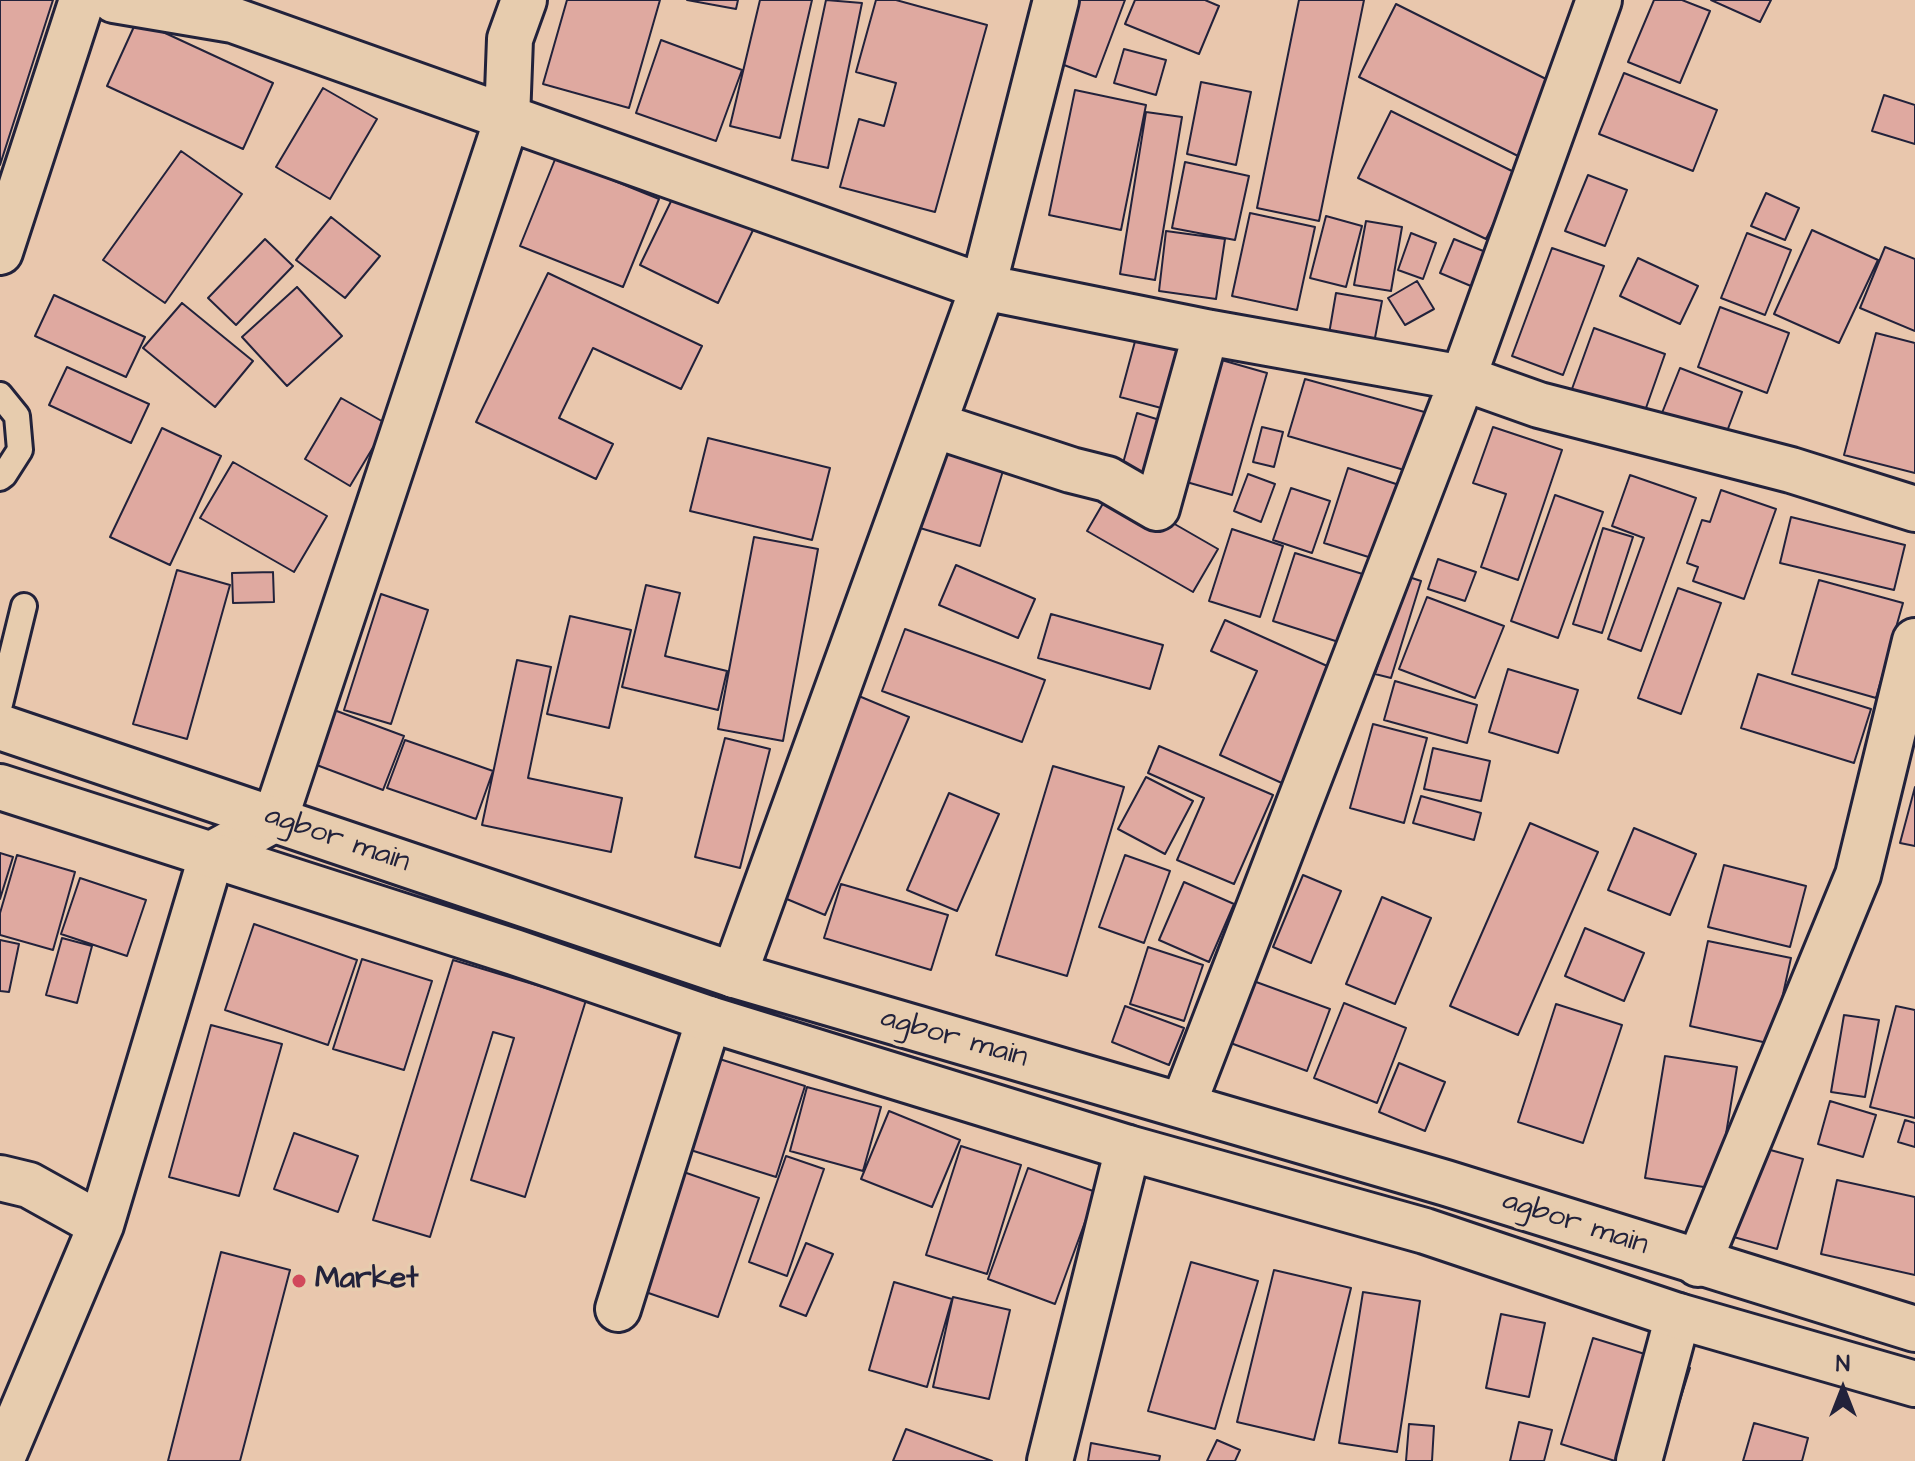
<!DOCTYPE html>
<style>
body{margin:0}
#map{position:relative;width:1915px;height:1461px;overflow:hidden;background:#e9c7ad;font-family:"Architects Daughter",sans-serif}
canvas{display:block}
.north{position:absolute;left:1803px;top:1349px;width:80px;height:80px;-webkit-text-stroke:6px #e7ccae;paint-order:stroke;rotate:0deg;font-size:22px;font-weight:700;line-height:32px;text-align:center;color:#22223b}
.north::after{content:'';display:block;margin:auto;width:28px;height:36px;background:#22223b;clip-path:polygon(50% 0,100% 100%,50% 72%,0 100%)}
</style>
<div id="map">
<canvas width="1915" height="1461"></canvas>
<div class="north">N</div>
</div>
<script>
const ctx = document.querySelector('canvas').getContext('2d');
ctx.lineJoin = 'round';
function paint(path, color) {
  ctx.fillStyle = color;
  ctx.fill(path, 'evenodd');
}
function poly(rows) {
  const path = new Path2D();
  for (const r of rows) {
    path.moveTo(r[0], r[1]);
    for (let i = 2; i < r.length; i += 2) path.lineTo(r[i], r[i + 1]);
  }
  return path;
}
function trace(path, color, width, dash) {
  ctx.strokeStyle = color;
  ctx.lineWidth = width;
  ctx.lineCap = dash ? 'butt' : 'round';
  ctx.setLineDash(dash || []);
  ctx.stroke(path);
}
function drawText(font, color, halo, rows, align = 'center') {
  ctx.font = font + ' "Architects Daughter",sans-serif';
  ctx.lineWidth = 7;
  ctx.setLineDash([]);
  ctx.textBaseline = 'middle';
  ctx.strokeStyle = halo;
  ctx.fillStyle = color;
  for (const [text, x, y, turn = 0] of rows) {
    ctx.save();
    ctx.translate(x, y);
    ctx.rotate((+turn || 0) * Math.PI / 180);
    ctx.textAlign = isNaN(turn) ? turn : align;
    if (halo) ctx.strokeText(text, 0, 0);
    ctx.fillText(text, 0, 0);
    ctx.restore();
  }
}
const building = poly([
 [0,0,53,0,0,165,0,0],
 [567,0,660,0,629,108,543,84,567,0],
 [687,0,738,0,736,9,687,0],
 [760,0,812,0,780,138,730,126,760,0],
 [826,0,862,3,828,168,792,160,826,0],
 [876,0,896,0,987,25,935,212,840,187,859,119,884,126,896,83,856,72,876,0],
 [1079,0,1125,0,1096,77,1056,62,1079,0],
 [1135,0,1205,0,1219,6,1199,54,1125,24,1135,0],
 [1299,0,1364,0,1319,221,1257,208,1299,0],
 [1654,0,1682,0,1710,11,1680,83,1628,62,1654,0],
 [1711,0,1771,0,1760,22,1711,0],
 [1396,4,1554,83,1518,156,1359,77,1396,4],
 [137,20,273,83,243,149,107,86,137,20],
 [661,40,742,70,716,141,636,113,661,40],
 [1124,49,1166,60,1156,95,1114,83,1124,49],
 [1624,73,1717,110,1693,171,1599,134,1624,73],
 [1201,82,1251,92,1236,165,1187,154,1201,82],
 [323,88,377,119,330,199,276,167,323,88],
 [1075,90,1146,105,1121,230,1049,215,1075,90],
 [1884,95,1915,105,1915,144,1872,131,1884,95],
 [1391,111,1518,174,1486,239,1358,178,1391,111],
 [1146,112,1182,117,1155,280,1120,274,1146,112],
 [181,151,242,194,165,303,103,260,181,151],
 [556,157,659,199,623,287,520,246,556,157],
 [1185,162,1249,176,1235,240,1172,228,1185,162],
 [1588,175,1627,190,1605,246,1565,231,1588,175],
 [677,189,755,226,718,303,640,265,677,189],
 [1766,193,1799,208,1785,240,1751,226,1766,193],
 [1250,213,1315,227,1297,310,1232,296,1250,213],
 [1326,216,1362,226,1346,287,1310,278,1326,216],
 [331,217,380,256,345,298,296,260,331,217],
 [1366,221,1402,227,1391,291,1354,285,1366,221],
 [1812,230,1878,260,1839,343,1774,314,1812,230],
 [1166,231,1225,239,1216,299,1159,291,1166,231],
 [1411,233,1436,243,1423,279,1398,270,1411,233],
 [1747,233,1791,250,1765,315,1721,298,1747,233],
 [265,239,293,266,236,325,208,298,265,239],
 [1454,239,1493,255,1478,289,1440,273,1454,239],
 [1885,247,1915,259,1915,331,1860,308,1885,247],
 [1552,248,1604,266,1563,375,1512,356,1552,248],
 [1638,258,1698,286,1680,324,1620,296,1638,258],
 [548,273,702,346,681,389,593,348,559,418,613,444,596,479,476,422,548,273],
 [1417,281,1434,309,1405,325,1388,298,1417,281],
 [297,287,342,336,287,386,242,337,297,287],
 [1336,293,1382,301,1374,343,1329,334,1336,293],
 [54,295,145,337,126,377,35,336,54,295],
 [182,303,253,361,215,407,143,348,182,303],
 [1720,307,1789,333,1767,393,1698,367,1720,307],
 [1594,328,1665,354,1640,425,1568,400,1594,328],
 [1876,333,1915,343,1915,473,1844,455,1876,333],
 [1137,334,1198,351,1180,413,1120,397,1137,334],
 [1204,355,1267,373,1232,495,1169,477,1204,355],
 [67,367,149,404,131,443,49,405,67,367],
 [1680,368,1742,392,1721,447,1658,423,1680,368],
 [1305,379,1428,413,1411,472,1288,436,1305,379],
 [341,398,387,424,350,486,305,459,341,398],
 [1137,413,1176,425,1159,485,1120,474,1137,413],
 [1262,427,1283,432,1274,467,1253,462,1262,427],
 [1493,427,1562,450,1518,580,1481,567,1506,494,1473,483,1493,427],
 [162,428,221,456,170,565,110,537,162,428],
 [708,438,830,468,812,540,690,511,708,438],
 [935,441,1006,461,980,546,910,525,935,441],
 [233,462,327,516,294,572,200,518,233,462],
 [1348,468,1402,486,1378,560,1324,543,1348,468],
 [1248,474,1275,484,1261,522,1234,511,1248,474],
 [1630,475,1696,498,1641,651,1608,639,1644,538,1612,526,1630,475],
 [1112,488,1218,549,1193,592,1087,531,1112,488],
 [1291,488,1330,501,1312,553,1273,540,1291,488],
 [1721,490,1776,509,1744,599,1693,581,1698,567,1687,563,1702,520,1710,522,1721,490],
 [1555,495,1603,512,1558,638,1511,621,1555,495],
 [1791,517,1905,545,1894,590,1780,563,1791,517],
 [1603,528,1633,537,1602,633,1573,624,1603,528],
 [1232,529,1283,546,1260,617,1209,601,1232,529],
 [754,537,818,549,783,741,718,729,754,537],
 [1295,553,1369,576,1348,645,1273,621,1295,553],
 [1438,559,1476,572,1465,601,1428,589,1438,559],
 [956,565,1035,599,1018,638,939,605,956,565],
 [177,570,230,585,187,739,133,724,177,570],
 [273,572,274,602,233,603,232,573,273,572],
 [1406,576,1421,581,1391,678,1375,674,1406,576],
 [1819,580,1903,603,1876,698,1792,674,1819,580],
 [646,585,680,593,665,656,727,671,718,710,622,687,646,585],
 [1678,588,1721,603,1681,714,1638,698,1678,588],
 [381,594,428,610,391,724,344,710,381,594],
 [1427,597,1504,626,1475,698,1399,669,1427,597],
 [1051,614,1163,645,1150,689,1038,658,1051,614],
 [570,616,631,630,609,728,547,714,570,616],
 [1225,620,1336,670,1284,784,1220,755,1257,671,1211,651,1225,620],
 [905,629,1045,680,1022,742,882,691,905,629],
 [517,660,551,667,528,778,622,798,611,852,482,825,517,660],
 [1508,669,1578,690,1558,753,1489,732,1508,669],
 [1758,674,1871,709,1854,763,1741,728,1758,674],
 [1395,681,1477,705,1467,743,1384,720,1395,681],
 [854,694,909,717,825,915,770,892,854,694],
 [334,710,404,736,383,790,314,764,334,710],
 [1373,724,1427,738,1404,823,1350,808,1373,724],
 [725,738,770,749,740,868,695,857,725,738],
 [405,740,493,771,476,819,387,788,405,740],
 [1159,746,1273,795,1234,884,1177,860,1204,798,1148,773,1159,746],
 [1433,748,1490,761,1481,801,1424,789,1433,748],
 [1053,766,1124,787,1067,976,996,955,1053,766],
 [1146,777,1193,801,1165,854,1118,829,1146,777],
 [1915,787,1915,846,1900,843,1915,787],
 [949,793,999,814,957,911,907,890,949,793],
 [1421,796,1481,813,1474,840,1413,823,1421,796],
 [1530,823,1598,852,1518,1035,1450,1006,1530,823],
 [1634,828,1696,854,1670,915,1608,890,1634,828],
 [0,853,13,857,0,899,0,853],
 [17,855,75,872,53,950,0,935,0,913,17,855],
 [1125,855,1170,871,1144,943,1099,927,1125,855],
 [1724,865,1806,886,1790,947,1708,927,1724,865],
 [1303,875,1341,891,1311,963,1273,947,1303,875],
 [80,878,146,900,127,956,61,934,80,878],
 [1184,882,1234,904,1209,962,1159,940,1184,882],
 [841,884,948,915,931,970,824,938,841,884],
 [1382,897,1431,918,1395,1004,1346,984,1382,897],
 [254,924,357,960,328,1045,225,1010,254,924],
 [1585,928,1644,953,1624,1001,1565,976,1585,928],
 [62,938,92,946,77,1003,46,995,62,938],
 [0,940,19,944,9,992,0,991,0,940],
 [1708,941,1791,958,1772,1044,1690,1026,1708,941],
 [1148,947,1203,965,1184,1021,1130,1004,1148,947],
 [362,959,432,981,404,1070,333,1049,362,959],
 [453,960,586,1000,525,1197,471,1180,514,1038,493,1032,430,1237,373,1220,453,960],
 [1248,979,1330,1009,1307,1071,1225,1041,1248,979],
 [1344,1003,1406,1028,1377,1103,1314,1078,1344,1003],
 [1556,1004,1622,1025,1583,1143,1518,1122,1556,1004],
 [1125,1006,1184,1028,1169,1065,1112,1042,1125,1006],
 [1896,1006,1915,1010,1915,1118,1870,1107,1896,1006],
 [1844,1015,1879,1020,1865,1097,1831,1092,1844,1015],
 [211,1025,282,1044,239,1196,169,1177,211,1025],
 [710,1056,805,1086,776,1177,681,1147,710,1056],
 [1665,1056,1737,1067,1717,1189,1645,1178,1665,1056],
 [1399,1063,1445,1082,1425,1131,1379,1112,1399,1063],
 [807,1087,881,1107,863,1171,790,1151,807,1087],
 [1830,1101,1876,1115,1863,1157,1818,1144,1830,1101],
 [889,1111,960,1140,932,1207,861,1179,889,1111],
 [1905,1120,1915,1123,1915,1147,1898,1142,1905,1120],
 [294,1133,358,1156,338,1212,274,1189,294,1133],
 [961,1146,1021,1165,987,1274,926,1255,961,1146],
 [1756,1146,1803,1159,1777,1249,1730,1236,1756,1146],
 [786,1156,824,1169,787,1276,749,1262,786,1156],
 [672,1168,759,1198,718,1317,631,1287,672,1168],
 [1028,1168,1096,1192,1055,1304,988,1279,1028,1168],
 [1837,1180,1915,1197,1915,1275,1821,1254,1837,1180],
 [806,1243,833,1254,806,1316,780,1306,806,1243],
 [221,1252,290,1270,240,1461,168,1461,221,1252],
 [1191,1262,1258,1281,1215,1429,1148,1411,1191,1262],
 [1274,1270,1351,1288,1314,1440,1237,1422,1274,1270],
 [894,1282,952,1299,927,1387,869,1370,894,1282],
 [1363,1292,1420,1301,1397,1452,1339,1443,1363,1292],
 [953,1297,1010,1310,989,1399,933,1387,953,1297],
 [1501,1314,1545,1323,1529,1397,1486,1388,1501,1314],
 [1593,1338,1690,1368,1661,1461,1615,1461,1561,1444,1593,1338],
 [1519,1422,1552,1430,1544,1461,1510,1461,1519,1422],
 [1754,1423,1808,1438,1802,1461,1743,1461,1754,1423],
 [1409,1424,1434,1426,1432,1461,1406,1461,1409,1424],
 [906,1429,992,1461,893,1461,906,1429],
 [1217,1440,1240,1450,1235,1461,1207,1461,1217,1440],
 [1091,1443,1160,1456,1159,1461,1088,1461,1091,1443]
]);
const lane = poly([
 [0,395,17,416,20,450,4,475,0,478],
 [0,704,24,606]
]);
const street = poly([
 [114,0,233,20,983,287,1206,332,1463,378,1539,405,1791,470,1915,509],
 [0,252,82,0],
 [934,425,1071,470,1107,479,1157,508,1206,332],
 [734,975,983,287,1056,0],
 [1183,1105,1463,378,1599,0],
 [0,1178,29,1185,101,1225],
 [1698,1264,1858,875,1915,641],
 [618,1309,709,1019],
 [1,1461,101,1225,212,854,275,819,507,119,510,39,524,0],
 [1050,1461,1128,1148],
 [1639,1461,1678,1316]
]);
const secondary = poly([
 [0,727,734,975,1446,1183,1915,1329],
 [0,787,514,952,709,1019,1128,1148,1425,1231,1678,1316,1915,1384]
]);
const markers = [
 [299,1281,8,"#d1495b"]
];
const streetNames = [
 ["agbor main",337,840,19],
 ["agbor main",954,1039,16],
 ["agbor main",1575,1224,18]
];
const poiNames = [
 ["Market",315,1281]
];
paint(building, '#dfa9a0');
trace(building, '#22223b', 2);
trace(lane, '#22223b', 30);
trace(street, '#22223b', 50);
trace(secondary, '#22223b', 50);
trace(lane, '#e7ccae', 24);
trace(street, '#e7ccae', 44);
trace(secondary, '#e7ccae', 44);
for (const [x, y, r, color] of markers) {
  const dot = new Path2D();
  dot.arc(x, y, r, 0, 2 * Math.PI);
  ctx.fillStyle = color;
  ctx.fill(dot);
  trace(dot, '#e7ccae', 3);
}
drawText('30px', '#22223b', '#e7ccae', streetNames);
drawText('bold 30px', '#22223b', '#e7ccae', poiNames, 'left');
</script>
